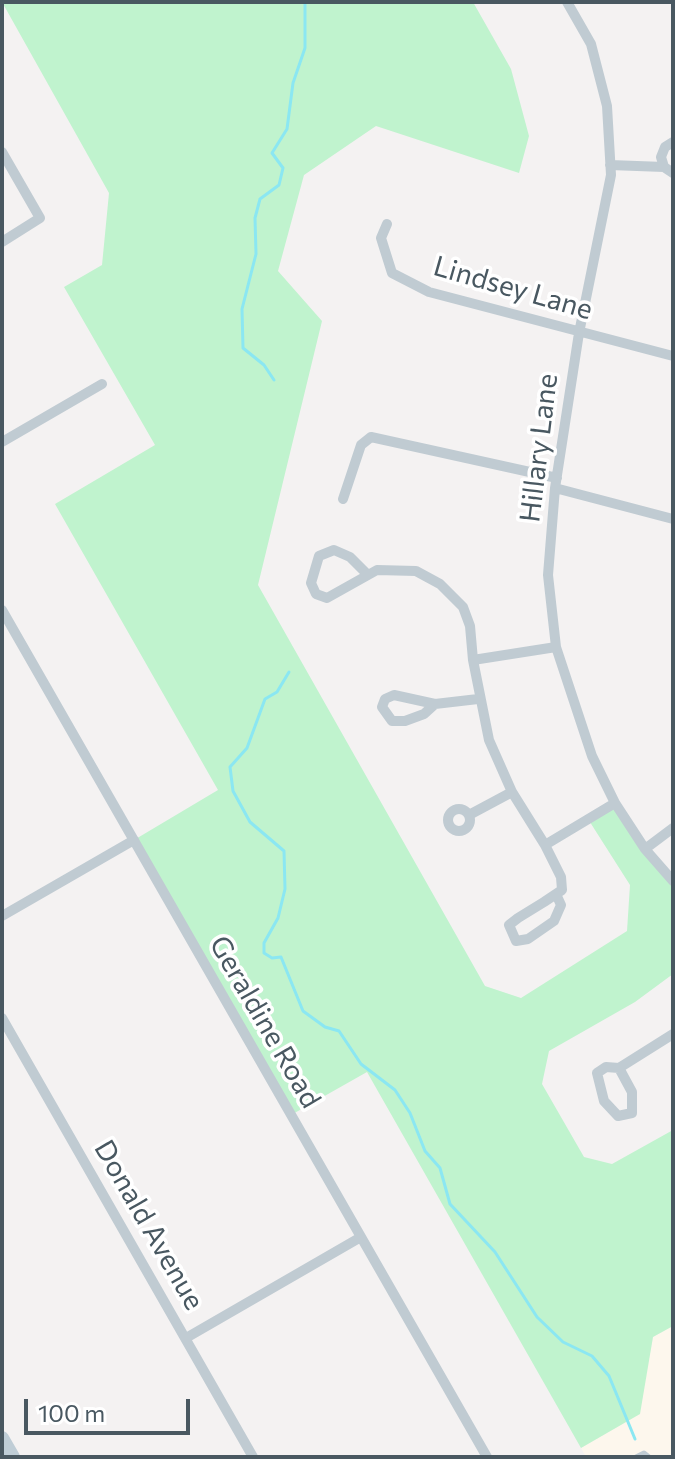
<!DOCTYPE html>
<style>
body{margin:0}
#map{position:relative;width:675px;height:1459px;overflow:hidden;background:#f4f2f2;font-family:Commissioner,sans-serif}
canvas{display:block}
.frame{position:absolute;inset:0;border:4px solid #495861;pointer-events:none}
.scale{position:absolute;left:24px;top:1399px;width:166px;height:36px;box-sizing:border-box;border:4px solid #495861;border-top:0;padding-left:10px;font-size:24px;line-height:28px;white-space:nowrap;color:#495861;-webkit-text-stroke:6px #fff;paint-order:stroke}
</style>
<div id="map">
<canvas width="675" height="1459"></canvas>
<div class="frame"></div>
<div class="scale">100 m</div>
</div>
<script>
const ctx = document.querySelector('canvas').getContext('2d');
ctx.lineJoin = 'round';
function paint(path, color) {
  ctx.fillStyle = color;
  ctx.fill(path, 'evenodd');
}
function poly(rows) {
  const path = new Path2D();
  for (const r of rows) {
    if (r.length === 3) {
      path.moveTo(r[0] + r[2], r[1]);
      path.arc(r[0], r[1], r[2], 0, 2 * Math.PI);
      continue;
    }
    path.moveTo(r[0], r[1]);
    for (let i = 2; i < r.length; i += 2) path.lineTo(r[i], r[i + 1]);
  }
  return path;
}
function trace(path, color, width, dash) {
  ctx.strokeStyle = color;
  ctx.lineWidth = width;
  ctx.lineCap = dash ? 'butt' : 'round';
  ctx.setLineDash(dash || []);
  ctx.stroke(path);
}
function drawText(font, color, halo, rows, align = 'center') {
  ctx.font = font + ' Commissioner,sans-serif';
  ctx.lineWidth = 7;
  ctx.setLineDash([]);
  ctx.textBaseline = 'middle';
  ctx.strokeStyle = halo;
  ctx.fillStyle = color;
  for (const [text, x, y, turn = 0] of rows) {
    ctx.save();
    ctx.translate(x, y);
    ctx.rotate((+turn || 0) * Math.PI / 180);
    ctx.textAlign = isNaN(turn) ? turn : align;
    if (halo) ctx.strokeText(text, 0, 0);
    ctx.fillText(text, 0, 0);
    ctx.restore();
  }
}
const commercial = poly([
 [673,1326,673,1457,586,1457,581,1448,639,1414,653,1337]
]);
const green = poly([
 [2,2,473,2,511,69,529,136,519,173,376,126,304,175,278,271,322,321,258,585,485,986,521,998,627,931,630,885,588,819,615,803,673,881,673,974,635,1002,549,1051,542,1084,584,1157,612,1164,673,1130,673,1326,653,1337,640,1414,581,1448,367,1072,291,1115,134,840,218,790,55,504,155,445,64,287,102,265,109,193]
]);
const stream = poly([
 [274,380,264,365,243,348,242,309,256,254,255,218,260,199,279,185,283,168,272,153,287,129,293,83,305,48,305,2],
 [289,672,277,692,265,699,247,748,230,767,233,791,250,822,284,851,285,889,278,918,264,943,264,953,272,958,281,957,303,1011,325,1027,339,1031,361,1064,395,1090,410,1113,425,1151,440,1168,450,1204,495,1252,537,1317,563,1342,592,1356,609,1376,635,1439]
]);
const lane = poly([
 [636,1457,644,1453,649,1457]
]);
const street = poly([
 [567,2,591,44,607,106,611,175,579,333,555,488,548,575,556,647,592,756,615,803,645,849,673,881],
 [673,142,665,147,661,157,664,167,673,173],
 [2,152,40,218,2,242],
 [610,165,664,167],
 [387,224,381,238,392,273,429,292,673,356],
 [2,442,102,384],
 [555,488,673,519],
 [343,499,361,445,371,437,557,478],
 [367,574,350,557,334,550,319,556,311,583,316,594,327,598,377,570,416,571,440,584,463,607,470,626,473,660,556,647],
 [2,610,487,1457],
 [473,660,489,740,512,792],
 [435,704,424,714,405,721,392,721,382,707,385,699,394,695,435,704,478,699],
 [459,820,11],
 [469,815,512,792,545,845,615,803],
 [545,845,561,877,562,890,544,902,518,918,509,925,516,941,528,939,554,921,561,905,556,894],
 [645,849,673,828],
 [2,916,134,840],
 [2,1018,253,1457],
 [619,1068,632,1092,632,1113,618,1116,604,1101,597,1073,606,1067,619,1068,673,1034],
 [186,1338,361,1237]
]);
const secondary = poly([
 [2,1438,13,1457]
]);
const streetNames = [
 ["Lindsey Lane",513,288,16],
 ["Hillary Lane",539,448,-83],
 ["Geraldine Road",265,1022,60],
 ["Donald Avenue",149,1225,60]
];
paint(commercial, '#fdf7ed');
paint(green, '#c0f3ce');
trace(stream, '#8be7f2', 3);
trace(lane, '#c0cbd2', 5);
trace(street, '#c0cbd2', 10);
trace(secondary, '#bfcdd6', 14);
drawText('28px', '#495861', '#fff', streetNames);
</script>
